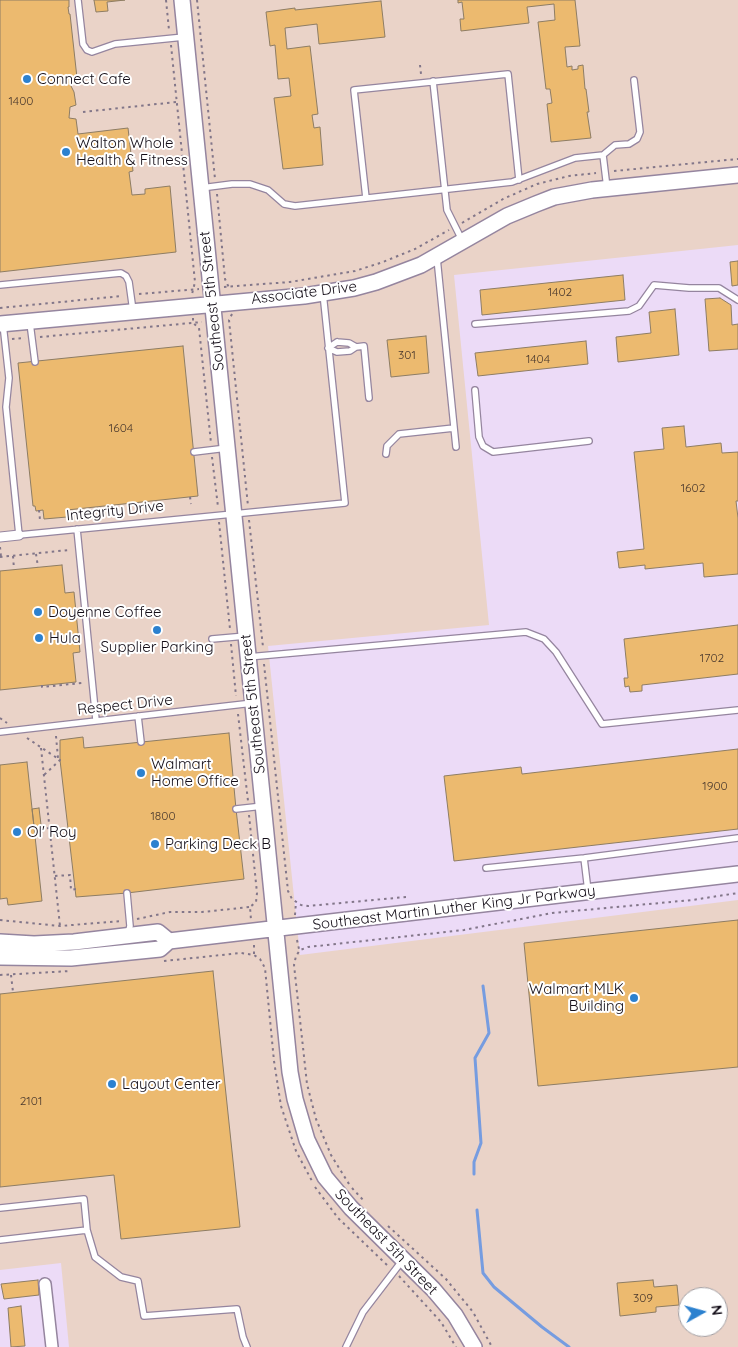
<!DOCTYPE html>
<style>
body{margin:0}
#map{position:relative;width:738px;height:1347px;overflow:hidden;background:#ecdbf7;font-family:Quicksand,sans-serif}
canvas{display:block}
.north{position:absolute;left:678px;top:1287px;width:50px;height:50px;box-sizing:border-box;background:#fff;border:1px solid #a19ea2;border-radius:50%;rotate:83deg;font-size:14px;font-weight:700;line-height:20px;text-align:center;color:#130d17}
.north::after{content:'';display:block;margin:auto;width:18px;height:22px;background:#2c81cf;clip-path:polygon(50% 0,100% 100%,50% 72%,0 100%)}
</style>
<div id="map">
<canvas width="738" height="1347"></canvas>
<div class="north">N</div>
</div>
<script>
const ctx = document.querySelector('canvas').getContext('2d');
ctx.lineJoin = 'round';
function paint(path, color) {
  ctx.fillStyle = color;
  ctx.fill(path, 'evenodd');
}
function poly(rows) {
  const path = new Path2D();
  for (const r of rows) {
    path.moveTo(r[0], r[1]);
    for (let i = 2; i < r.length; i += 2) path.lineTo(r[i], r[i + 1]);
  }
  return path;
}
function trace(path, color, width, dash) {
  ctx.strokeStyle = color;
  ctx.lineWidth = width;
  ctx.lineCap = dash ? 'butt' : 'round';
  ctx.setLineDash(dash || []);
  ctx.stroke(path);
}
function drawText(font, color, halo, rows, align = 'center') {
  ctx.font = font + ' Quicksand,sans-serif';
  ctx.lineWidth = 4;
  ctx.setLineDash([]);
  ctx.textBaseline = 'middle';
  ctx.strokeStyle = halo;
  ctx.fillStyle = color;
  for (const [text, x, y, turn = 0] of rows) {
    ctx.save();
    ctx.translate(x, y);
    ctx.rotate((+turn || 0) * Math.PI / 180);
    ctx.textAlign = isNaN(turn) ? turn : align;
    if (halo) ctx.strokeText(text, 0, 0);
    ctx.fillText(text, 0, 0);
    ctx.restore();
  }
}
const commercial = poly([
 [0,0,738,0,738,245,454,275,489,625,268,646,300,955,738,900,738,1347,69,1347,61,1263,0,1270],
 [688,1297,718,1297,718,1327,688,1327]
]);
const stream = poly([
 [474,1174,474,1162,481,1143,475,1058,489,1033,483,986],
 [477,1210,483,1273,494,1287,542,1327,569,1347]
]);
const building = poly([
 [0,0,69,0,69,7,68,7,69,14,70,14,77,78,69,82,74,92,76,105,70,107,69,118,76,119,78,134,128,128,133,171,129,172,132,195,145,194,145,189,170,186,176,252,0,272,0,0],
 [94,0,125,0,107,2,108,11,96,12,94,0],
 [458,0,575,0,580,46,565,47,567,67,572,66,572,70,578,69,578,66,583,65,585,89,586,89,589,112,587,112,591,138,551,142,547,104,552,103,550,89,546,89,538,22,555,20,554,4,527,7,529,23,461,31,460,19,464,19,462,2,458,3,458,0],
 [381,1,385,37,319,44,317,24,285,28,287,49,310,46,318,114,312,115,314,128,320,127,323,165,283,169,274,98,291,96,289,78,278,79,275,45,270,46,266,12,295,8,295,10,381,1],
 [738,261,738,285,732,286,730,262,738,261],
 [623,275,625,300,482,315,480,290,623,275],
 [720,298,731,305,732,325,738,324,738,349,709,351,705,299,720,298],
 [675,309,679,355,618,362,616,337,651,333,649,312,675,309],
 [426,336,429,373,391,377,387,340,426,336],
 [586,341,588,364,478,376,475,353,586,341],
 [183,346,198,496,67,510,67,517,44,519,43,510,36,511,35,506,33,506,18,363,183,346],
 [684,426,686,447,721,443,722,453,738,452,738,501,736,501,738,518,738,574,704,577,703,563,645,569,645,565,619,568,617,552,644,549,634,452,664,449,662,428,684,426],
 [62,565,65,593,74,592,80,652,73,653,76,682,0,690,0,571,62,565],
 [738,625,738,674,642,685,642,691,630,692,629,686,625,687,624,678,628,678,624,639,738,625],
 [229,733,236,809,244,879,127,893,76,897,60,760,60,740,83,737,84,748,229,733],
 [738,749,738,829,454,861,444,776,521,767,522,774,738,749],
 [27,762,42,901,8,905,7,898,0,899,0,765,27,762],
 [39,808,42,833,35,834,32,809,39,808],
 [738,920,738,1067,538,1086,524,943,738,920],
 [213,971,240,1227,121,1239,114,1175,0,1187,0,994,213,971],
 [38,1280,39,1295,4,1299,1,1284,38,1280],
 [653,1280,654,1287,677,1285,679,1305,656,1307,656,1312,620,1316,617,1283,653,1280],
 [21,1306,25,1346,11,1347,8,1308,21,1306]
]);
const path = poly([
 [166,0,169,30],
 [197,0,215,179],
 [171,45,195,282,192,294],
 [420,65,421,74],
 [83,112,176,102],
 [614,171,738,159],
 [217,194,225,279,230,290],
 [462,223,503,199,537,184,569,176,596,173],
 [224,287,290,282,355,271,383,262,415,249,449,230],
 [139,294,199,289],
 [0,308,122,296],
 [232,314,229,320,248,506],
 [193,318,193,323,199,328,211,443],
 [40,337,202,322],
 [12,339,25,338],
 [212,457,218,507],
 [190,497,191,504],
 [39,510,40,520],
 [249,520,263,647],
 [219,522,230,629],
 [0,547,1,557],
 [36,554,38,567],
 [13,556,14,569],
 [0,557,69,550],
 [231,644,236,696],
 [264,664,288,891,292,899,301,905,308,906,406,897],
 [42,685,42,687,82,683],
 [238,714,248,801],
 [0,718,7,723],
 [56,736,58,758],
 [27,738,60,760,44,775],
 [41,748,60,926],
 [249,815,257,893,256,902,250,907,251,920],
 [34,829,50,828],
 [55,876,70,875,71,890,76,889],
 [295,915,296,902],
 [137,919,170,912,202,912,250,907],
 [0,920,60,926,122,921],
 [297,940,299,949],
 [254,945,254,955],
 [164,961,241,953,254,955,260,959,265,968,274,1061,281,1106,296,1151,312,1181],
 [0,975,70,971],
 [11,975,13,992],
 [349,1184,331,1155,316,1119,307,1084,294,965,296,956,300,950,308,947,464,930,552,913,692,900,738,893],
 [315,1187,338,1218,388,1266],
 [352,1188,364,1201],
 [388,1226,446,1279,473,1312,492,1347],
 [399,1276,441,1322,456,1347]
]);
const service = poly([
 [78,0,83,44,87,50,92,52,115,44,184,37],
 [433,81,447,210,462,240],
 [603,155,615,145,629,144,637,139,640,132,634,80],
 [201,188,232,184,250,184,268,190,284,204,295,206,512,182,575,158,603,155,607,188],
 [366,198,354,90,508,74,519,180],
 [437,258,456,447],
 [0,285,121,273,126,276,129,282,133,311],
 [30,323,35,362],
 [3,324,9,378,6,407,19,535,345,503,323,293],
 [475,324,629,311,639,306,654,285,689,288,719,288,738,300],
 [337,342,349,343,356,347,350,351,337,352,328,348,337,342],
 [356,347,364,346,369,398],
 [475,390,479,437,483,446,493,452,589,441],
 [194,452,227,448],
 [386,454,387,446,399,434,454,428],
 [77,529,96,720],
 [212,639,246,636],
 [248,657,526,632,544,639,556,652,602,724,738,710],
 [138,716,141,742],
 [0,732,253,703],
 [236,809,263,806],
 [584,858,588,891],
 [486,868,584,858,738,838],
 [127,893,130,926,128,934],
 [0,1208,84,1199,87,1230],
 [0,1240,87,1230,95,1257,121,1277,138,1281,144,1316,237,1309,243,1337,247,1347],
 [346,1347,363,1312,402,1261]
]);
const pedestrian = poly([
 [0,537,19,535]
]);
const minor = poly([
 [45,1284,52,1347]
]);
const tertiary = poly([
 [182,0,290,1072,295,1099,307,1140,325,1177,351,1208,433,1289,455,1315,474,1347],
 [0,324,304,296,354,288,376,282,421,265,507,216,536,204,554,197,592,190,738,175],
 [0,942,34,944,74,942,158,932,169,941],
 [0,957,71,958,160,949,169,941,738,874]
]);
const markers = [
 [27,79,5,"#2c81cf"],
 [66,152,5,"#2c81cf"],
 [38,612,5,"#2c81cf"],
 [157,630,5,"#2c81cf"],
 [39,638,5,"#2c81cf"],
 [141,773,5,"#2c81cf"],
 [17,832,5,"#2c81cf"],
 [155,844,5,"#2c81cf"],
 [634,998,5,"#2c81cf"],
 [112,1084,5,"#2c81cf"]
];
const numberNames = [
 ["1400",21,101],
 ["1402",560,292],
 ["301",407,355],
 ["1404",538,359],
 ["1604",121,428],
 ["1602",693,488],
 ["1702",712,658],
 ["1900",715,786],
 ["1800",163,816],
 ["2101",31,1101],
 ["309",643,1298]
];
const poiNames = [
 ["Connect Cafe",37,79],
 ["Walton Whole",76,143],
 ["Health & Fitness",76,160],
 ["Doyenne Coffee",48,612],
 ["Hula",49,638],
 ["Supplier Parking",157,647,"center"],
 ["Walmart",151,764],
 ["Home Office",151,781],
 ["Ol' Roy",27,832],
 ["Parking Deck B",165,844],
 ["Walmart MLK",624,989,"right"],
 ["Building",624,1006,"right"],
 ["Layout Center",122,1084]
];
const streetNames = [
 ["Associate Drive",304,293,-7],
 ["Southeast 5th Street",212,301,-96],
 ["Integrity Drive",115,511,-6],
 ["Southeast 5th Street",253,704,-96],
 ["Respect Drive",125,705,-6],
 ["Southeast Martin Luther King Jr Parkway",454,908,-7],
 ["Southeast 5th Street",386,1242,46]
];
paint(commercial, '#ead3c8');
trace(stream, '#769ce0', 3);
paint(building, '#ecba6f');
trace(building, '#8e7d64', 1);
trace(service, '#95859f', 8);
trace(pedestrian, '#95859f', 11);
trace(minor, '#95859f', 14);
trace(tertiary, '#95859f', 18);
trace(path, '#827689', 2, [2.5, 4]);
trace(service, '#fff', 5.5);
trace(pedestrian, '#fff', 9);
trace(minor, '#fff', 11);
trace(tertiary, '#fff', 15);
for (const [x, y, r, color] of markers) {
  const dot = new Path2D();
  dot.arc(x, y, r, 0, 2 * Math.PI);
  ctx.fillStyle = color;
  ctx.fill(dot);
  trace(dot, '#fff', 2);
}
drawText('12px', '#49382d', null, numberNames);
drawText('15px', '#130d17', '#fff', poiNames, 'left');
drawText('15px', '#130d17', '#fff', streetNames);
</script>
